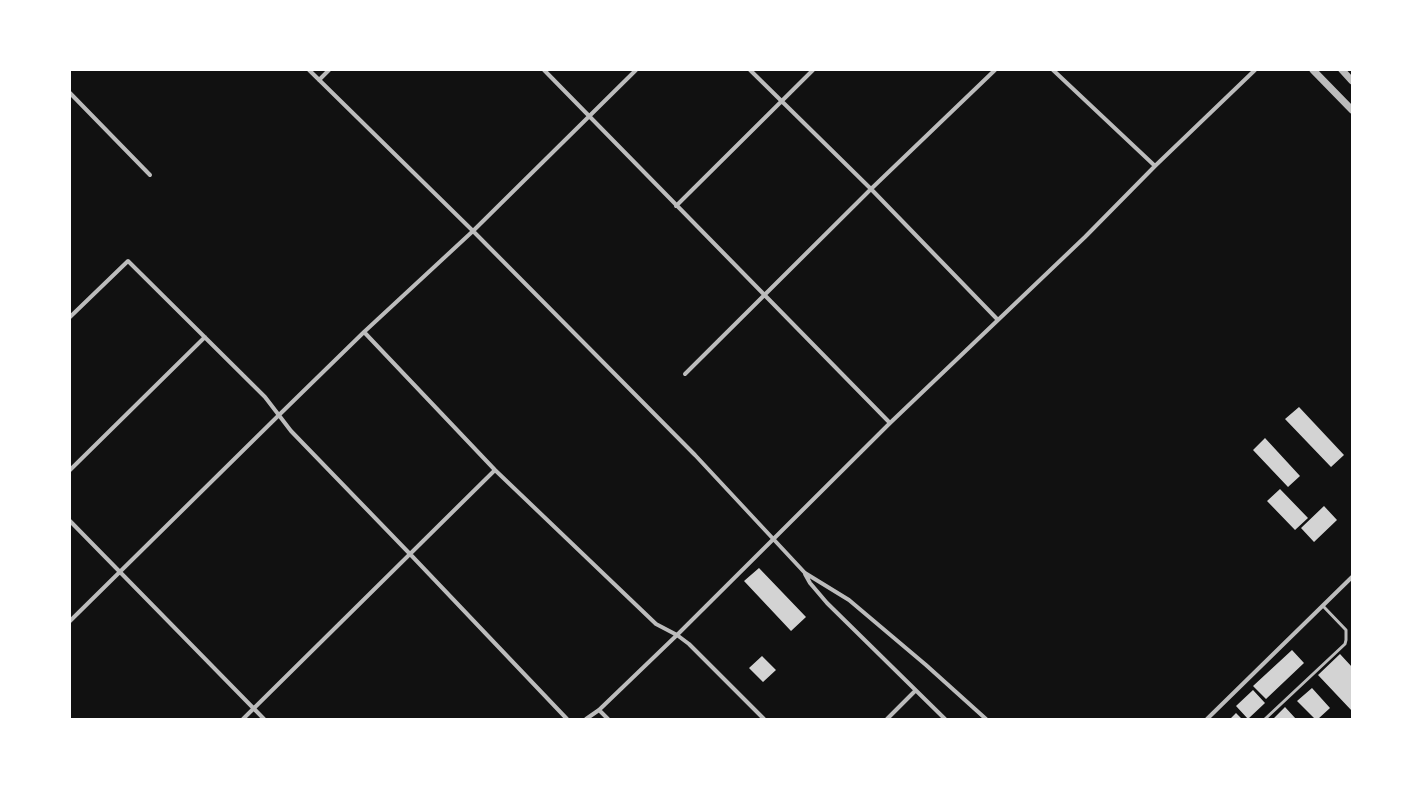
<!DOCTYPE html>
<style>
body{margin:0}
#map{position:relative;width:1422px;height:789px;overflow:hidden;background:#111;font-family:Poppins,sans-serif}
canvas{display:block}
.frame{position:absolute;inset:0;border:71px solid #fff;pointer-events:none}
</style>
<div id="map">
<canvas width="1422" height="789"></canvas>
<div class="frame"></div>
</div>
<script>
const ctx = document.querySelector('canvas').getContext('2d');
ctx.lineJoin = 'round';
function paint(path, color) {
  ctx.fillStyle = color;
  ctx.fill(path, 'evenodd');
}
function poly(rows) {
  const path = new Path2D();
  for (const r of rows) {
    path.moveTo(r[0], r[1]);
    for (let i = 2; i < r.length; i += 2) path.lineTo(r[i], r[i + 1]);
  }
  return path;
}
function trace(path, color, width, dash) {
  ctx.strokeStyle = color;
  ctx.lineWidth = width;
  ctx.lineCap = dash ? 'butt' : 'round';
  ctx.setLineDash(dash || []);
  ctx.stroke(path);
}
const building = poly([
 [1299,407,1344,455,1331,467,1285,419],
 [1265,438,1300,476,1288,487,1253,450],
 [1280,489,1308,518,1295,530,1267,501],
 [1324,506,1337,520,1314,542,1301,528],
 [759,568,806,617,791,631,744,581],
 [1292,650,1304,663,1266,699,1253,686],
 [1340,654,1352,667,1352,711,1318,675],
 [762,656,776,670,763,682,749,668],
 [1312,688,1330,708,1318,719,1315,719,1297,701],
 [1253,690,1265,703,1248,719,1236,706],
 [1285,707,1296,719,1273,719],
 [1236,713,1242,719,1230,719]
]);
const service = poly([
 [1265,719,1345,644,1346,640,1346,630,1323,606]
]);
const minor = poly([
 [309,70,473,231,695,455,805,573,849,600,926,665,986,719],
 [544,70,890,423],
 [750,70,871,189,998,320],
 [1053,70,1155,166],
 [319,80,329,70],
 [70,93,150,175],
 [676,206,813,70],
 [70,317,128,261,265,397,291,431,410,554,567,719],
 [364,332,495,470,656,624,677,635,689,644,764,719],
 [685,374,871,189,995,70],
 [70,470,205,337],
 [70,521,264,719],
 [805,574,810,583,827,603,945,719],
 [70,621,279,415,364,332,473,231,636,70],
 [599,710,608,719],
 [243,719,495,470],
 [586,719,599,710,677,635,890,423,1085,237,1155,166,1255,70],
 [887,719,915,691],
 [1207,719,1352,577]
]);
const tertiary = poly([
 [1313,70,1352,110],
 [1342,70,1352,81]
]);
paint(building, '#d3d3d3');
trace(service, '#bcbcbc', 3);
trace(minor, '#bcbcbc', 4);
trace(tertiary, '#bcbcbc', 7);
</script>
